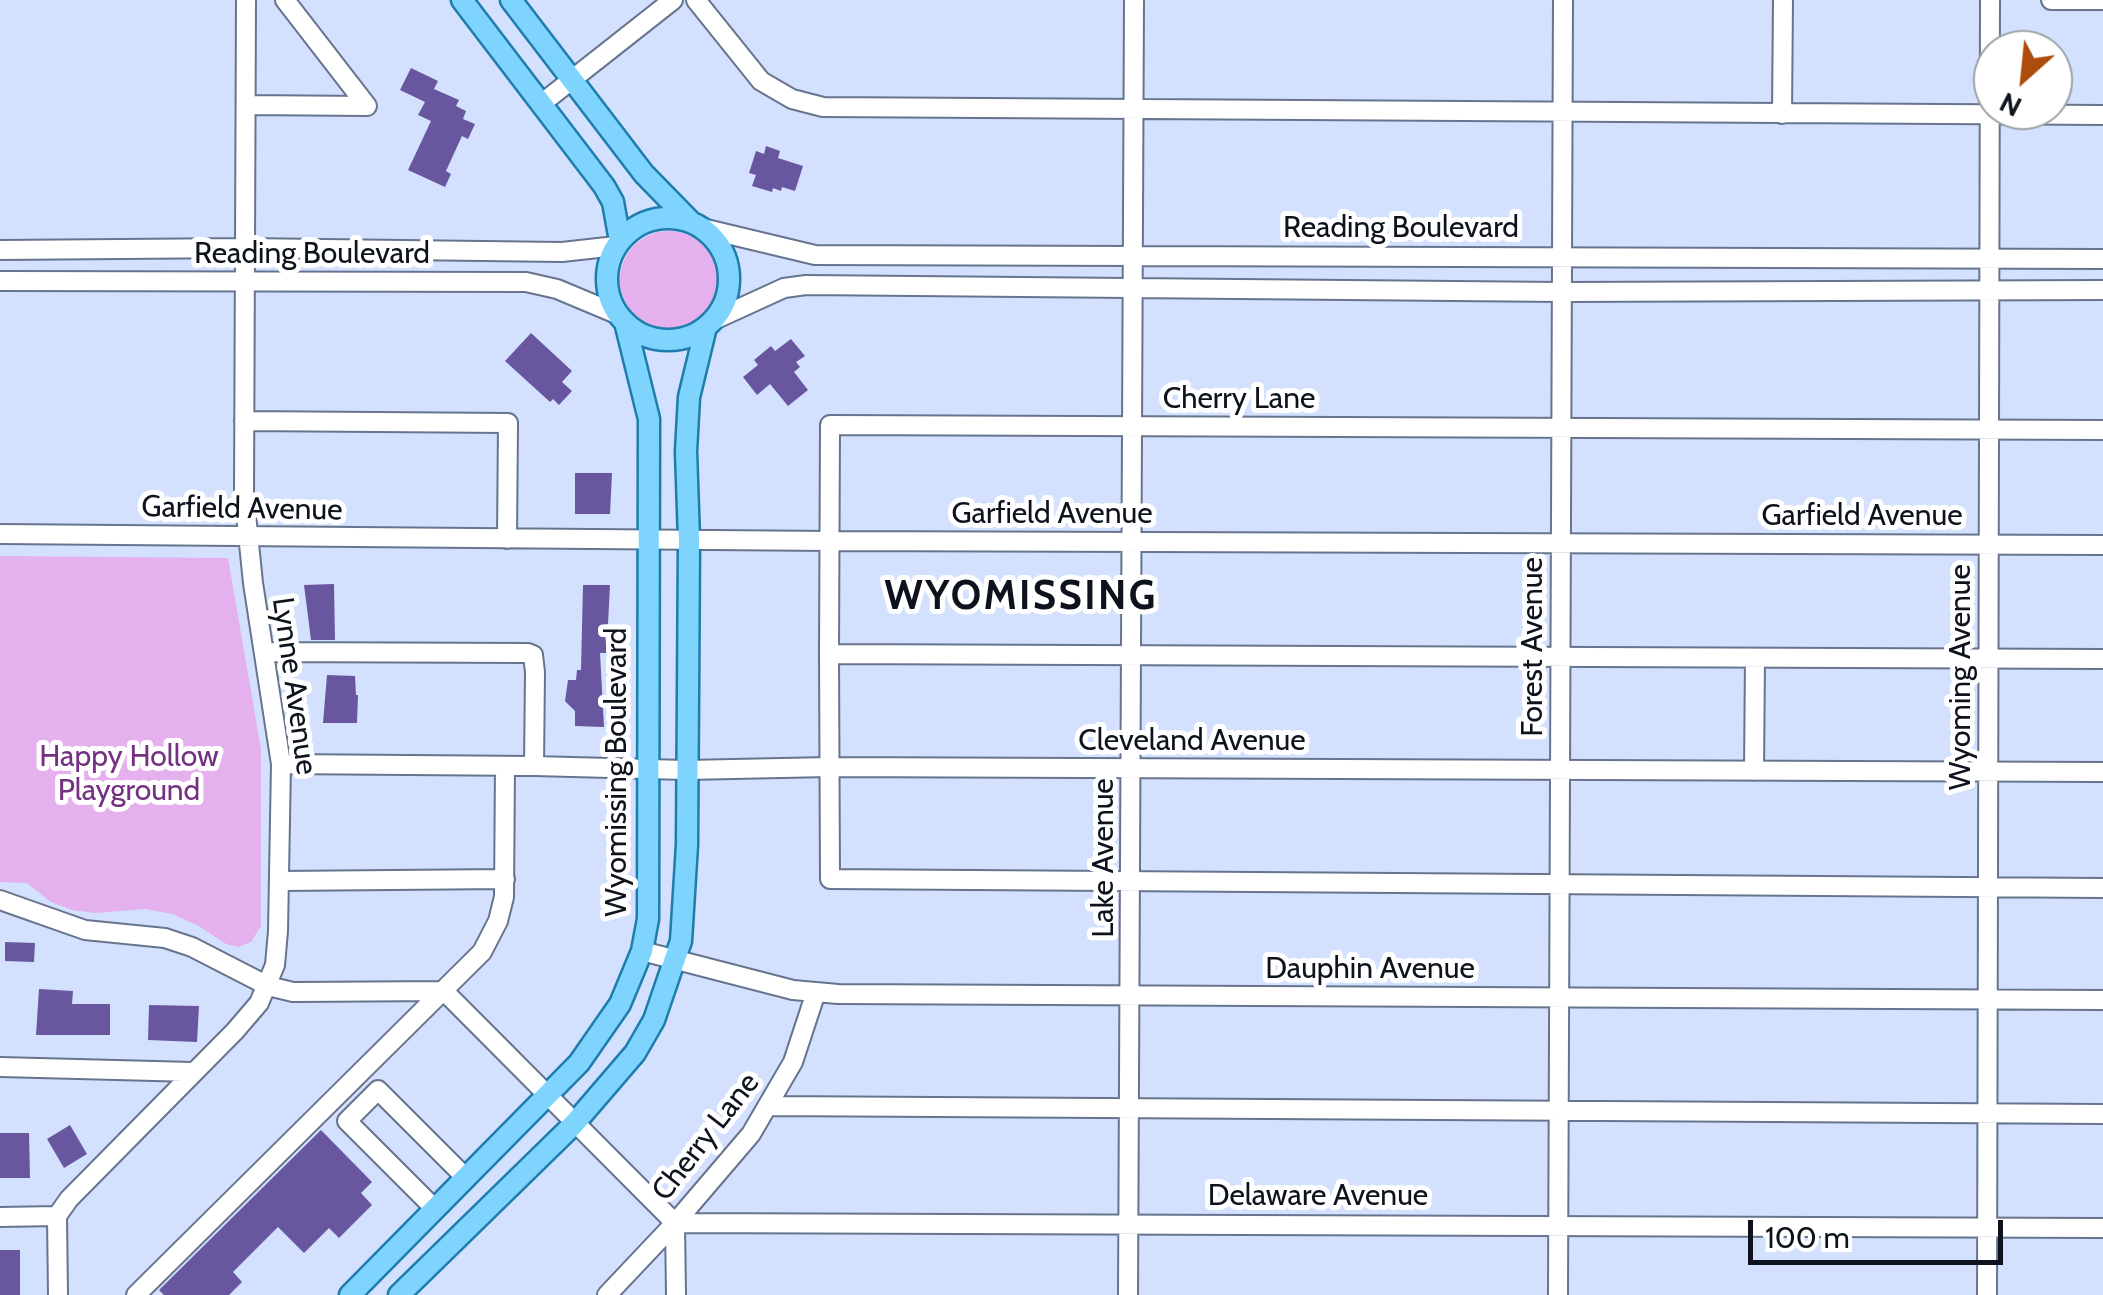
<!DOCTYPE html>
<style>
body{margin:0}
#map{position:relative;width:2103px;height:1295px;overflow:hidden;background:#d3e1fe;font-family:Cabin,sans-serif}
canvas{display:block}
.north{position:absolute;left:1973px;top:30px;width:100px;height:100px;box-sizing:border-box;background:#fff;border:2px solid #9ea0a4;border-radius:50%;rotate:207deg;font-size:28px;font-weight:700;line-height:40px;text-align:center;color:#0d121c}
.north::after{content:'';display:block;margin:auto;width:35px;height:45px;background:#ae4c0d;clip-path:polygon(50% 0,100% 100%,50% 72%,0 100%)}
.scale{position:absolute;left:1748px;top:1220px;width:255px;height:45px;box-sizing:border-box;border:5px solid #0d121c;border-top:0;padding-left:12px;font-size:30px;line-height:35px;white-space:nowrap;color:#0d121c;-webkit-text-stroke:8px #fff;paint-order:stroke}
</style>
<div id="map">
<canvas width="2103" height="1295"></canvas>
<div class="north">N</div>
<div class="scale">100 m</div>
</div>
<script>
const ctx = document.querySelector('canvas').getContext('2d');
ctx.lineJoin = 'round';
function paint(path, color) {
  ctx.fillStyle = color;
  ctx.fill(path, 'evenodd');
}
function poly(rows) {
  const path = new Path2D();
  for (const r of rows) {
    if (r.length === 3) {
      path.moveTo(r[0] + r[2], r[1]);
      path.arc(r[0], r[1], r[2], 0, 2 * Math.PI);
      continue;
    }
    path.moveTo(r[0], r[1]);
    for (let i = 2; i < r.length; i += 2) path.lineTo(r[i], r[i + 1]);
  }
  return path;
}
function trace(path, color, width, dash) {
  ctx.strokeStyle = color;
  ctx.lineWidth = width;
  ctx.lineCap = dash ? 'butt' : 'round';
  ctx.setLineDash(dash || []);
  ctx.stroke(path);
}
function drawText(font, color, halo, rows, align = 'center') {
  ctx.font = font + ' Cabin,sans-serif';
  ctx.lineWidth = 10;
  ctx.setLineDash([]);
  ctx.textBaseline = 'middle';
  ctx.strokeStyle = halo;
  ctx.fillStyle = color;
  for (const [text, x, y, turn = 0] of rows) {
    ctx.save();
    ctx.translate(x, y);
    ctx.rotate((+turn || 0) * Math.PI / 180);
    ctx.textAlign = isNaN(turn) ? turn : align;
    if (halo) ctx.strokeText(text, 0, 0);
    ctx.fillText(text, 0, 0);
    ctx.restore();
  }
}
const green = poly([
 [669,280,49],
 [0,556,228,558,261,749,261,926,251,942,238,947,226,944,197,925,172,914,145,909,95,913,72,910,51,902,27,883,0,882]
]);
const building = poly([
 [411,68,438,81,434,89,459,100,456,106,466,111,463,119,475,124,468,139,462,136,446,171,451,174,445,187,408,170,431,121,418,115,425,102,400,90],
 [766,146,780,151,778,158,803,166,795,191,782,187,781,191,773,188,772,192,752,186,756,175,749,173,756,151,764,154],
 [531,333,572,371,562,382,572,391,559,405,553,399,550,402,505,361],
 [791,339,805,356,796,362,800,367,794,372,808,390,788,406,770,384,757,395,743,377,758,365,754,360,771,346,775,351],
 [575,473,612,473,610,514,575,514],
 [334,584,335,640,311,640,304,585],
 [583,585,610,585,608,624,604,625,607,653,600,653,604,727,575,726,575,711,565,701,568,680,576,680,577,670,581,670],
 [327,675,355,676,356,695,358,695,357,723,323,723],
 [5,942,35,943,34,962,5,961],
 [39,989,73,991,72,1004,110,1004,110,1035,36,1035],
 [149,1005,199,1006,197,1042,148,1040],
 [70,1125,87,1154,64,1168,47,1139],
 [321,1130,372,1182,361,1193,372,1205,339,1238,329,1228,304,1253,278,1227,233,1272,242,1282,229,1295,164,1295,159,1290],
 [0,1133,29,1133,30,1178,0,1178],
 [0,1250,20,1250,20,1295,0,1295]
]);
const minor = poly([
 [696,0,761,81,792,99,823,107,2103,115],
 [2051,0,2103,0],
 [541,104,673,0],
 [246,105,367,106,285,0],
 [1782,114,1783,0],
 [702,228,815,255,2103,259],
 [0,250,244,248,562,252,616,246],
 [0,281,526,282,557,289,619,315],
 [714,320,784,288,806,285,1562,292,2103,290],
 [244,421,508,423,507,539],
 [2103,430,830,425,829,654,830,879,2103,888],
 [0,534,830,541,2103,545],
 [264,652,528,653,533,655,535,672,534,766],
 [829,654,2103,659],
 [281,764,534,766,686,770,829,767,2103,772],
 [1754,771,1755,658],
 [279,881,505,879],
 [0,900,85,930,165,938,192,947,268,986,293,992,444,991,675,1223,2103,1228],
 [642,951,793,990,838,994,2103,1000],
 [0,1067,193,1072],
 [769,1106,2103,1114],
 [435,1209,347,1121,378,1090,466,1178],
 [0,1217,57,1216],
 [675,1223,676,1295],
 [58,1295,57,1216,69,1199,235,1031,259,1003,275,965,278,931,281,764,253,583,244,495,246,0],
 [136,1295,482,952,498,921,504,897,505,766],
 [607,1295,675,1223,751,1134,793,1062,816,992],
 [1128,1295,1134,0],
 [1558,1295,1563,0],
 [1987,1295,1990,0]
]);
const major = poly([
 [462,0,604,186,613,202,620,241],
 [511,0,644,174,691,222],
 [668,279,61],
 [350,1295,579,1063,620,1004,642,951,648,919,649,419,625,322],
 [399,1295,574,1124,635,1053,654,1020,681,941,687,845,689,540,686,451,689,397,706,327]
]);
const streetNames = [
 ["Reading Boulevard",1401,228],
 ["Reading Boulevard",312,254],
 ["Cherry Lane",1239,399],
 ["Garfield Avenue",242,509,1],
 ["Garfield Avenue",1052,514],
 ["Garfield Avenue",1862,516],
 ["Forest Avenue",1533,647,-90],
 ["Wyoming Avenue",1961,677,-90],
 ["Lynne Avenue",294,686,82],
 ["Cleveland Avenue",1192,741],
 ["Wyomissing Boulevard",617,772,-90],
 ["Lake Avenue",1104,858,-90],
 ["Dauphin Avenue",1370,969],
 ["Cherry Lane",706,1137,-52],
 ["Delaware Avenue",1318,1196]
];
const parkNames = [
 ["Happy Hollow",129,757],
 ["Playground",129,791]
];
const districtNames = [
 ["WYOMISSING",1021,597]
];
paint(green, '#e5b0ee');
paint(building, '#68569f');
trace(minor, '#67748d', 22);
trace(major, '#1f7dad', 25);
trace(minor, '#fff', 18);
trace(major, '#7ed4fd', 20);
drawText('30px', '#0d121c', '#fff', streetNames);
drawText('30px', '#743081', '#fff', parkNames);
ctx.letterSpacing = '2.5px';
drawText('bold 40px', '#0d121c', '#fff', districtNames);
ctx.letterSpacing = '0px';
</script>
